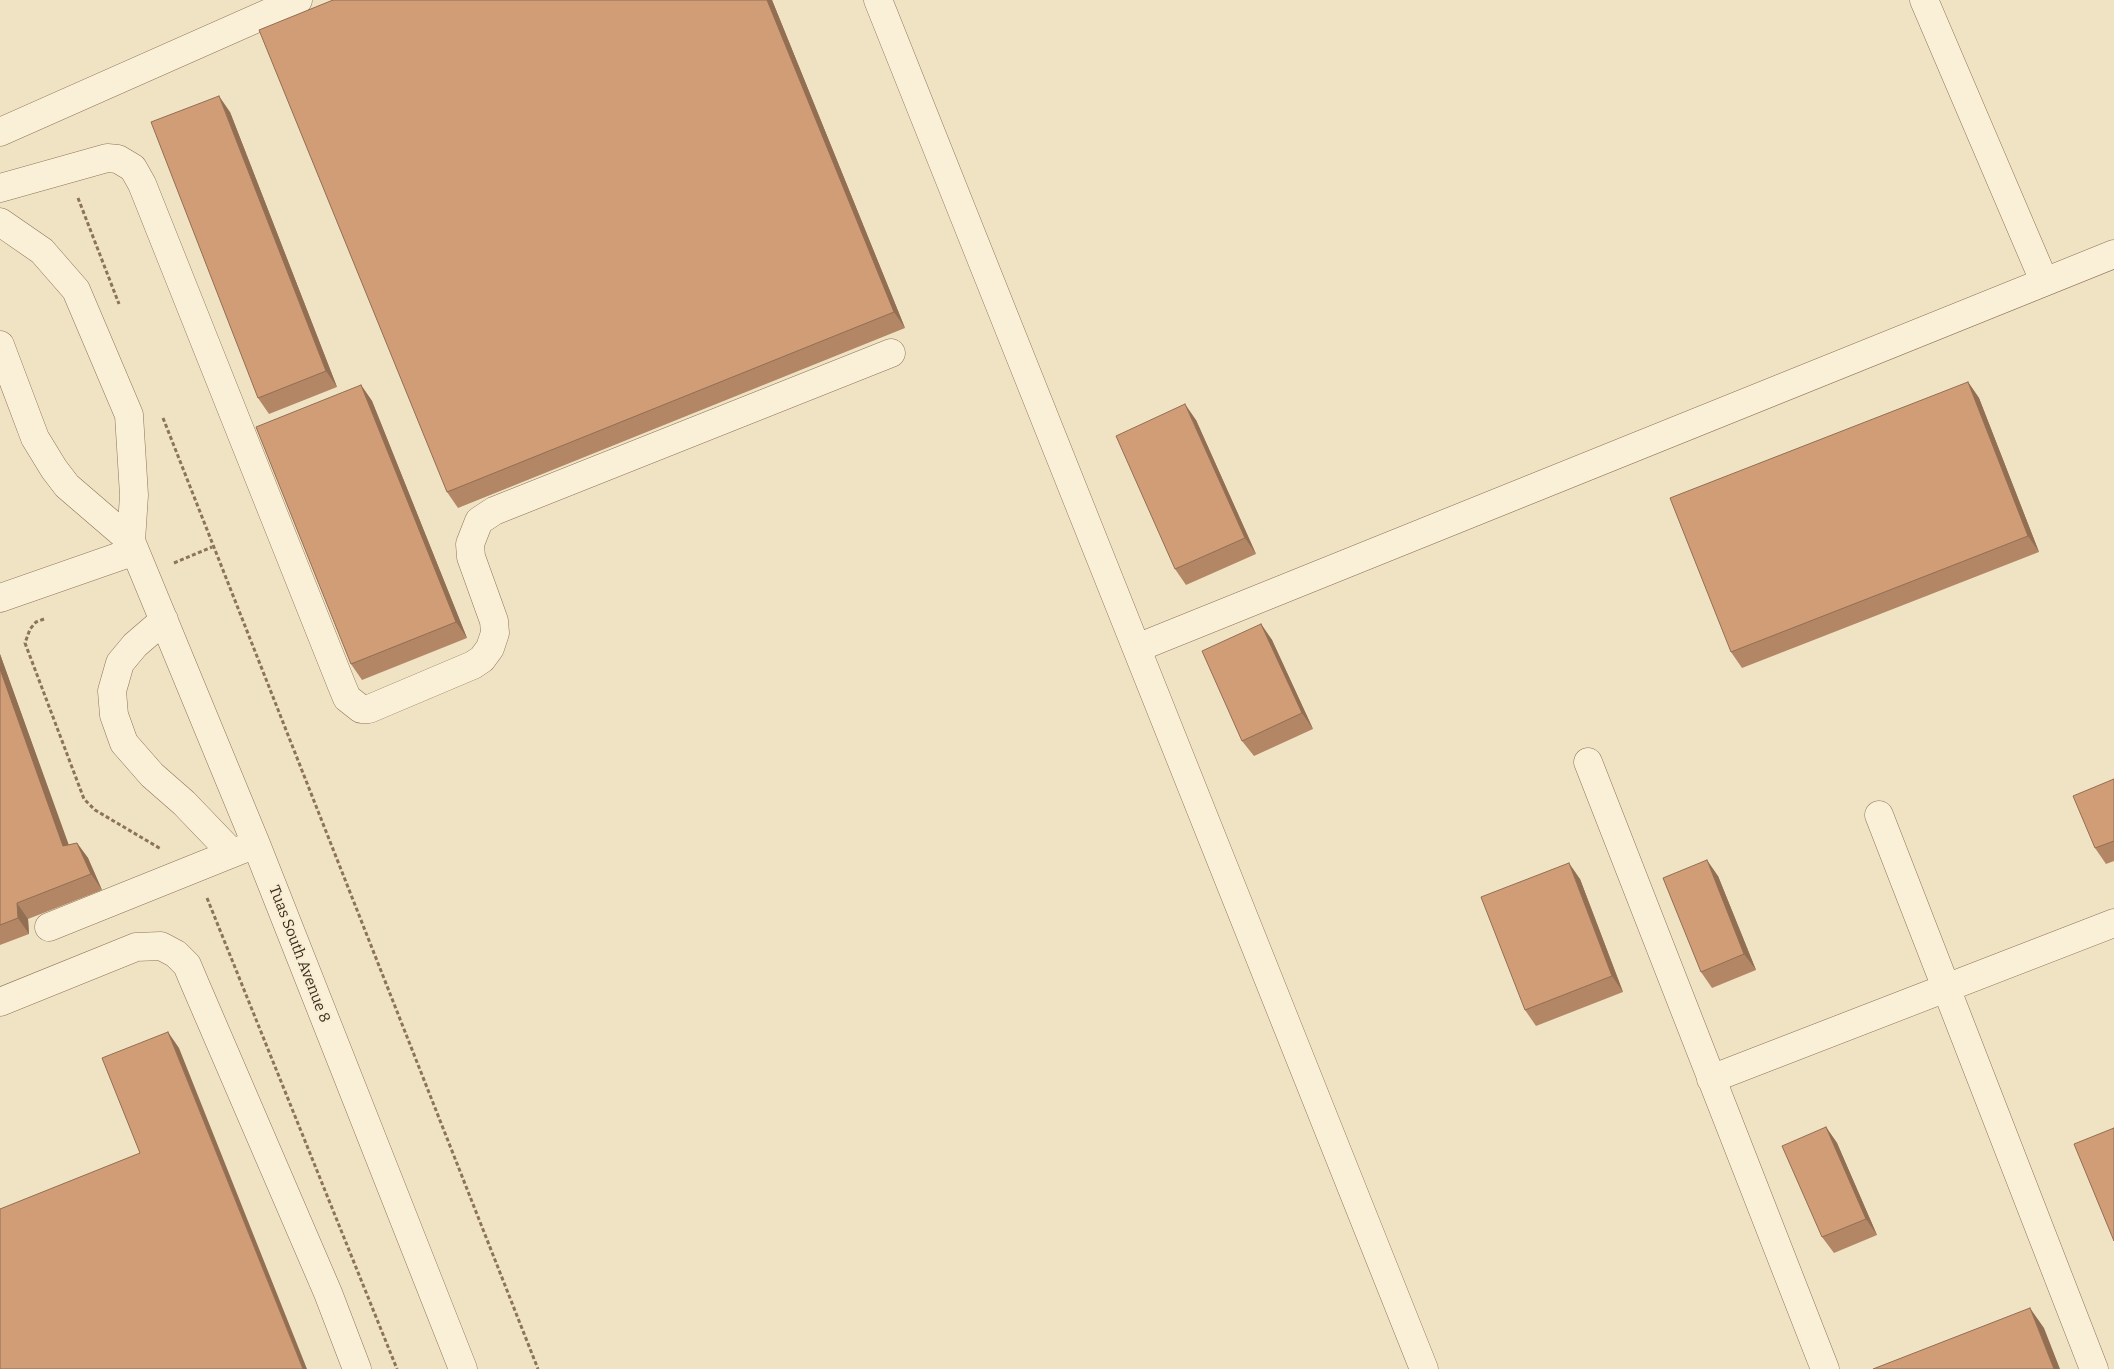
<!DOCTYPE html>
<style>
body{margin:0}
canvas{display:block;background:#f0e3c3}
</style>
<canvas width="2114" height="1369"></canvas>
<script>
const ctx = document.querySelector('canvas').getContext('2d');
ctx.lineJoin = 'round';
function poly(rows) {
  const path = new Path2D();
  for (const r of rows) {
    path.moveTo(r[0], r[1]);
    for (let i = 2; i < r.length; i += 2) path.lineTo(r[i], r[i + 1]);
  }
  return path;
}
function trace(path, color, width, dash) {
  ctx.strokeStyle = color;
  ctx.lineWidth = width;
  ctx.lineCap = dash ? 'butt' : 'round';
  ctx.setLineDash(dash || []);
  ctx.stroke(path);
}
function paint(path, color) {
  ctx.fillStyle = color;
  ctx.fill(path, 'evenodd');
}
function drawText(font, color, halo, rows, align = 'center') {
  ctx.font = font + ' Bitter,serif';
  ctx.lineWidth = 4;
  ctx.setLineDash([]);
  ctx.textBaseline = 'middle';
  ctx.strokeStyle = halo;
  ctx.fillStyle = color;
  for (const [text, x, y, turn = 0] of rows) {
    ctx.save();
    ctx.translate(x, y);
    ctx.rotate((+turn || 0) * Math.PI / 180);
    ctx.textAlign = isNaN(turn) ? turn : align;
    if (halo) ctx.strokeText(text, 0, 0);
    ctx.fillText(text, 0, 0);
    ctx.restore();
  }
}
const path = poly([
 [78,198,119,304],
 [163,418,538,1369],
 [174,563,212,547],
 [44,619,36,622,30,629,25,643,84,799,95,810,161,849],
 [207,898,397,1369]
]);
const minor = poly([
 [878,0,1424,1369],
 [1924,0,2044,281],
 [0,132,298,0],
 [0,188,107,158,118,159,133,168,142,184,342,686,347,698,361,709,369,709,473,665,482,659,490,648,495,633,494,621,471,557,470,544,479,521,494,511,891,353],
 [0,222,42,251,76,290,129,415,134,495,131,541],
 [0,345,35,438,54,469,67,486,131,541,256,844,463,1369],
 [0,598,135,551],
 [164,620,135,645,120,663,112,691,114,715,124,743,152,775,184,803,232,853],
 [1137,648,2114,254],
 [1588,762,1825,1369],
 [1879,815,2094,1369],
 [49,927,248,847],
 [0,1002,136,947,161,946,176,954,187,965,195,984,328,1293,357,1369],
 [1711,1079,2114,923]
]);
const wall = poly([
 [333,0,772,0,905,328,458,508,447,492],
 [230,112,337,387,269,414,258,398],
 [1968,382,1979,398,2039,552,1742,668,1731,652],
 [361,385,372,401,467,638,362,680,351,664],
 [1196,420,1256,554,1186,585,1175,569],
 [1261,624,1272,640,1313,729,1254,756,1242,741],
 [0,654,68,845,77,843,88,858,102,890,28,919,29,934,0,945],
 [2114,779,2114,861,2106,864,2095,848],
 [1718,876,1756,970,1712,988,1701,972],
 [1580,879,1623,992,1536,1026,1525,1010],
 [1826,1127,1837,1143,1877,1235,1834,1253,1822,1237]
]);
const shadedWall = poly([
 [767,0,772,0,905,328,894,312],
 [219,96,230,112,337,387,326,371],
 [1968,382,1979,398,2039,552,2028,536],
 [361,385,372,401,467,638,456,622],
 [1185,404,1196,420,1256,554,1245,538],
 [1261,624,1272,640,1313,729,1302,713],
 [0,654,75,862,63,846,0,669],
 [77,843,88,858,102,890,91,874],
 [1707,860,1718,876,1756,970,1744,954],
 [1569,863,1580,879,1623,992,1612,976],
 [17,903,28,919,29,934,18,918],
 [168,1032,179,1048,307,1369,303,1369],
 [1826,1127,1837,1143,1877,1235,1866,1219],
 [2030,1308,2044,1328,2060,1369,2054,1369]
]);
const building = poly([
 [333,0,767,0,894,312,447,492,259,30,333,0],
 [219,96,326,371,258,398,151,122,219,96],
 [1968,382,2028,536,1731,652,1670,498,1968,382],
 [361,385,456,622,351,664,256,427,361,385],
 [1185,404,1245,538,1175,569,1116,436,1185,404],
 [1261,624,1302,713,1242,741,1202,651,1261,624],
 [0,669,63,846,77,843,91,874,17,903,18,918,0,925,0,669],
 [2114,779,2114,841,2095,848,2073,796,2114,779],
 [1707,860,1744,954,1701,972,1663,878,1707,860],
 [1569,863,1612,976,1525,1010,1481,897,1569,863],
 [168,1032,303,1369,0,1369,0,1209,140,1153,102,1058,168,1032],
 [1826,1127,1866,1219,1822,1237,1782,1146,1826,1127],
 [2114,1128,2114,1241,2074,1144,2114,1128],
 [2030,1308,2054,1369,1873,1369,2030,1308]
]);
const streetNames = [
 ["Tuas South Avenue 8",299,954,69]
];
trace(minor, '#8c7459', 29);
trace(path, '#8c7459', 3, [4, 2.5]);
trace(minor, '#faf0d7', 28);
paint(wall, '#b38766');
paint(shadedWall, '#926e53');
paint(building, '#d09d77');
trace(building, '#926e53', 1);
drawText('15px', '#3b2c1e', '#f7edd3', streetNames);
</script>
